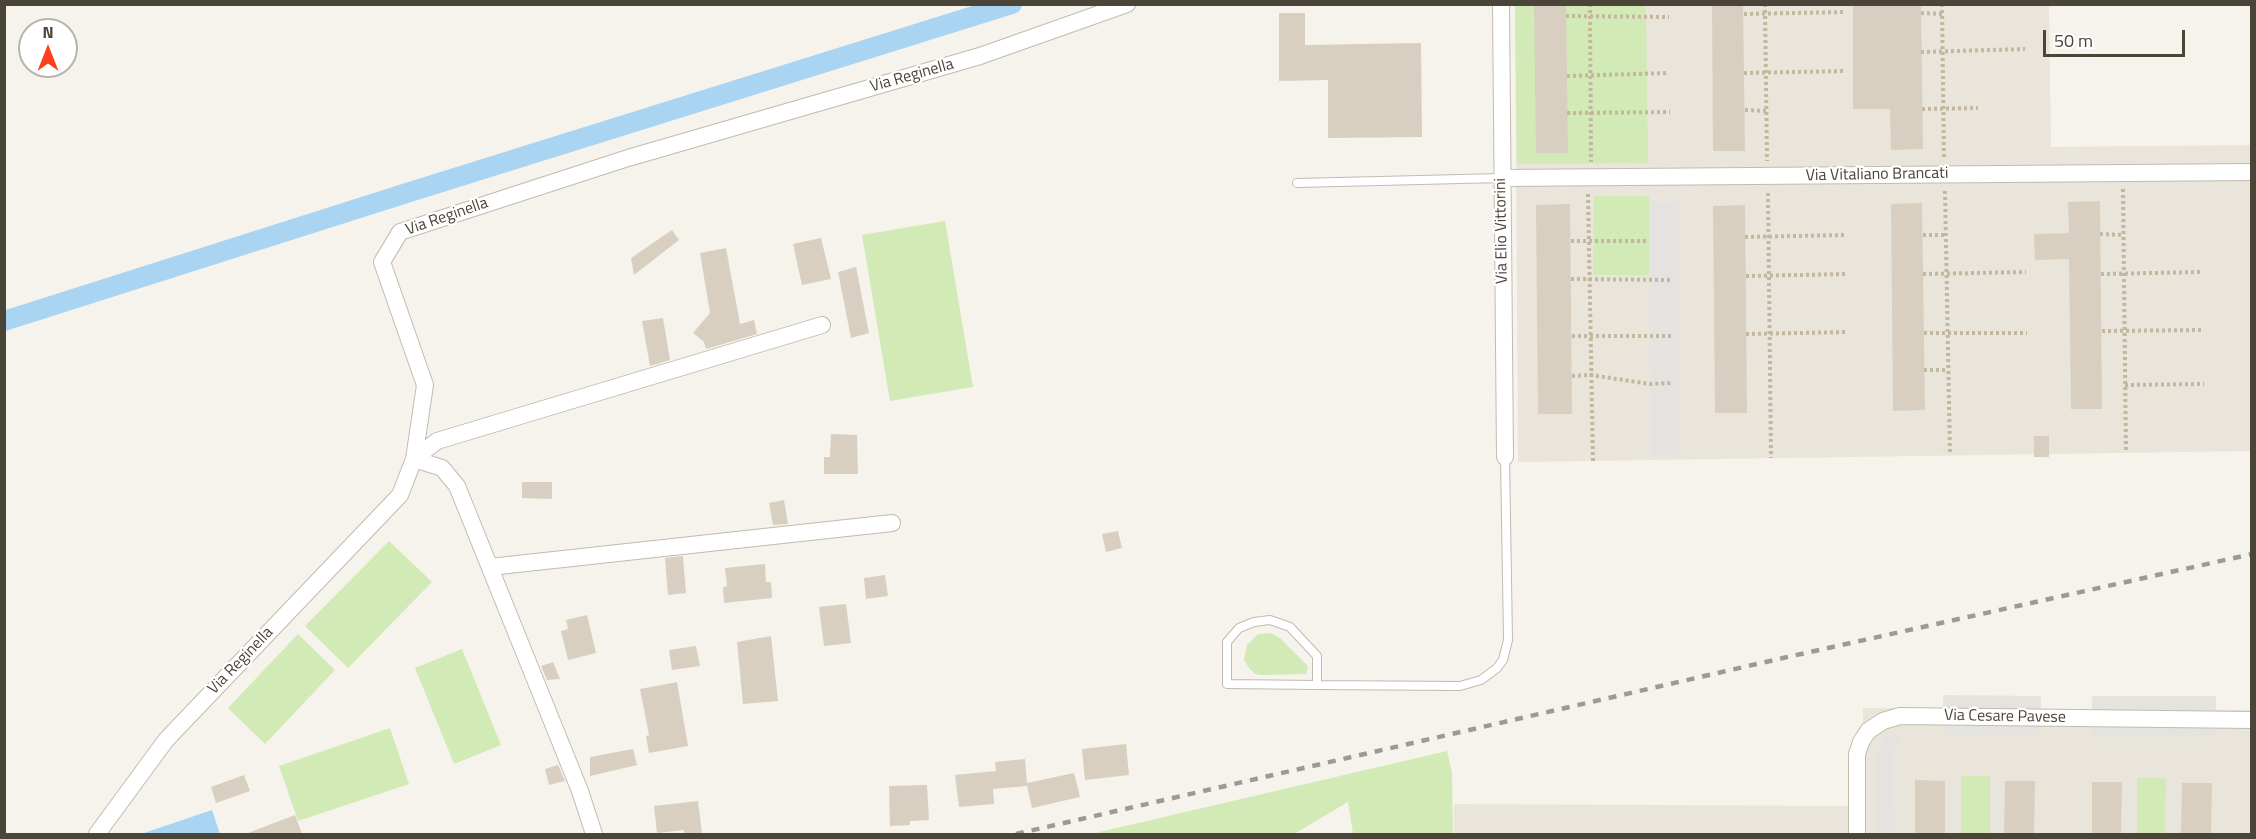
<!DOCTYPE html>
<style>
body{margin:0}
#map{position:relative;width:2256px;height:839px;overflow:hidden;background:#f6f3ec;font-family:"Titillium Web",sans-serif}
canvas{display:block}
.frame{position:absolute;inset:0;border:6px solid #4b4439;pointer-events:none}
.north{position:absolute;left:18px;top:18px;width:60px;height:60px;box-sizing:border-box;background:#fff;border:2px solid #b7b4b0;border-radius:50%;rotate:0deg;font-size:16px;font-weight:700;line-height:24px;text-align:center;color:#4b4439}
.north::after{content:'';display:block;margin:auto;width:21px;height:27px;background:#fc3f1d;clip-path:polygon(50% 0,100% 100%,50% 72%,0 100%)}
.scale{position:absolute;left:2043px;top:30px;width:142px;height:27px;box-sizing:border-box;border:3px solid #4b4439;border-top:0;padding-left:8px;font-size:18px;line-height:21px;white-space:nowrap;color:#4b4439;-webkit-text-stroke:4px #fff;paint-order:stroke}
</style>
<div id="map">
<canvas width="2256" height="839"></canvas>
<div class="frame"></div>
<div class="north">N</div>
<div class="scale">50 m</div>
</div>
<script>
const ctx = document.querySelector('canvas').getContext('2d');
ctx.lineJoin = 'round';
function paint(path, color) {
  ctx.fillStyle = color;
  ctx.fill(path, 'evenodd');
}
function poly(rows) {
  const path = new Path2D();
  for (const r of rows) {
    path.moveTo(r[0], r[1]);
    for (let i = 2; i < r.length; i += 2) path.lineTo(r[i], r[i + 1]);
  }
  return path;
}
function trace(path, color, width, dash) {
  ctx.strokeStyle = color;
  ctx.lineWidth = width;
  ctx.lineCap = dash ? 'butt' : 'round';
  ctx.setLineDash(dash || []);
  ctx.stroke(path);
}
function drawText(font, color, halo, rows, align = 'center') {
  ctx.font = font + ' "Titillium Web",sans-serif';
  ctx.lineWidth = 4.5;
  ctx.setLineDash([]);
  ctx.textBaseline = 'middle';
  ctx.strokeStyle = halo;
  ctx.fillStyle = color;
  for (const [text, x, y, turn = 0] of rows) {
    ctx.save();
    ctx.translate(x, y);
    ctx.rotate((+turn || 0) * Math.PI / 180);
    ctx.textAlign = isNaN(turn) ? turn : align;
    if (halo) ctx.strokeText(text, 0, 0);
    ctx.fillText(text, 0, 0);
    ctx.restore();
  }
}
const residential = poly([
 [1515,5,2049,5,2051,147,2251,145,2251,451,1518,462],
 [1863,708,2251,710,2251,834,1863,834],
 [1454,804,1851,806,1851,834,1454,834]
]);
const green = poly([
 [1515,5,1646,5,1648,163,1517,164],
 [1594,196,1649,196,1649,275,1593,275],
 [945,221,973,387,890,401,862,235],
 [389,541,432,582,348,668,305,626],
 [1271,633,1280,638,1308,666,1306,674,1262,675,1255,674,1249,668,1244,660,1247,645,1258,634],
 [298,634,335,670,265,744,228,708],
 [462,649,501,745,454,764,415,668],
 [390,728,409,784,298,821,279,766],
 [1447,751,1452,772,1453,834,1353,834,1348,802,1294,834,1091,834],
 [1961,776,1990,776,1990,834,1961,834],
 [2137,778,2166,778,2165,834,2137,834]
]);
const parking = poly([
 [1649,202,1679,202,1681,455,1650,456],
 [1943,695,2041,696,2040,737,1943,736],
 [2092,696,2216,696,2216,737,2092,737],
 [1892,733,1902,733,1895,746,1893,761,1895,834,1875,834,1875,756,1882,741]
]);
const water = poly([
 [212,810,220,834,145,834,144,833]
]);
const canal = poly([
 [4,321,413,191,1012,4]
]);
const building = poly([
 [1534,4,1566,4,1568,153,1536,153],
 [1712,4,1743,4,1745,151,1713,151],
 [1853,4,1921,4,1923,149,1891,150,1890,109,1853,109],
 [1279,13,1305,13,1305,45,1421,43,1422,137,1328,138,1328,80,1279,81],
 [2100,201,2102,409,2071,409,2069,259,2035,260,2034,234,2069,233,2068,202],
 [1922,203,1925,410,1893,411,1891,204],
 [1570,204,1572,414,1538,414,1536,205],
 [1745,205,1747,413,1715,413,1713,206],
 [672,230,679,240,634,275,631,258],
 [821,238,831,279,802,285,793,244],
 [726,248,740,324,754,320,757,334,706,349,704,342,693,333,710,313,700,253],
 [856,267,869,333,851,338,838,272],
 [663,318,670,360,650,366,642,321],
 [831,434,857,435,858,474,824,474,824,457,830,457],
 [2034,436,2049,436,2049,457,2034,457],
 [522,482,552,482,552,499,522,498],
 [784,500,788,524,773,525,769,503],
 [1118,531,1122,548,1106,552,1102,534],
 [683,556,686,593,668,595,665,558],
 [765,564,766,582,771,582,772,598,724,603,723,587,727,586,725,568],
 [885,575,888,596,866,599,864,578],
 [846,604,851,643,824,646,819,607],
 [587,615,596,653,568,660,561,631,568,629,566,620],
 [771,636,778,701,743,704,737,642],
 [696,646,700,666,672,670,669,650],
 [553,662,560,679,547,680,541,666],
 [677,682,688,746,649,753,646,736,649,735,640,689],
 [1126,744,1129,775,1085,780,1082,749],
 [633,749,637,765,590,776,590,757],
 [1025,759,1027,783,1074,773,1080,797,1032,808,1027,786,993,789,994,804,959,807,955,775,996,771,995,762],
 [558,765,565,781,549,785,545,769],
 [244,775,250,791,216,803,211,787],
 [1915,780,1945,781,1945,834,1915,834],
 [2005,781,2035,781,2034,834,2004,834],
 [2092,782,2122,782,2121,834,2092,834],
 [2182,783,2212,783,2211,834,2181,834],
 [927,785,929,820,910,821,910,825,890,826,889,786],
 [698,801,702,834,684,834,684,830,657,833,654,806],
 [295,815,302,834,248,834,248,833]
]);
const path = poly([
 [1590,4,1591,162],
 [1765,4,1767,161],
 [1942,4,1944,159],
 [1921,13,1942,14],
 [1744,14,1845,12],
 [1566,16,1669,17],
 [1921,52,2025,49],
 [1744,73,1845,71],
 [1567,76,1669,73],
 [1922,109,1978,108],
 [1745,110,1767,111],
 [1567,113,1670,112],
 [2123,189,2126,453],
 [1945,191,1950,455],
 [1768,193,1771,458],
 [1588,194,1593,461],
 [2100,234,2123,235],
 [1923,235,1946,235],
 [1745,237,1847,235],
 [1571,241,1649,241],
 [1923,274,2026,272],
 [2101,274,2203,272],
 [1746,276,1848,274],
 [1571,279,1671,280],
 [2102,331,2203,330],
 [1924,333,2027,333],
 [1746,334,1848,332],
 [1572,336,1672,336],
 [1924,370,1948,370],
 [1572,376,1591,375,1650,384,1672,383],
 [2125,385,2204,384]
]);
const lane = poly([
 [1297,183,1502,178],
 [1317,685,1317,656,1290,627,1270,620,1254,622,1239,628,1227,642,1227,684,1317,685,1460,686,1481,680,1497,668,1503,660,1508,640,1505,457]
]);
const street = poly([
 [1501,4,1505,457],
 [1502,178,2252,172],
 [414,459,437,441,822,325],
 [414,459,442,468,457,486,580,791,594,834],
 [490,567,892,523],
 [97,834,166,740,400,495,414,459,425,385,382,262,400,232,628,158,980,56,1127,4],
 [1857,834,1857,754,1861,742,1868,731,1883,721,1900,716,2252,720]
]);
const rail = poly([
 [1016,834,1783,658,2252,554]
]);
const streetNames = [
 ["Via Reginella",912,76,-16],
 ["Via Vitaliano Brancati",1877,175,-1],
 ["Via Reginella",447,217,-19],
 ["Via Elio Vittorini",1502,231,-91],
 ["Via Reginella",241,661,-46],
 ["Via Cesare Pavese",2005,717,1]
];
paint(residential, '#eae5da');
paint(green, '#d2eab5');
paint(parking, '#e5e3e0');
paint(water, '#a9d4f2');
trace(canal, '#a9d4f2', 20);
paint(building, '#d8cfc1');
trace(lane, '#c2bbae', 10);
trace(street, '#c2bbae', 18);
trace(path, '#c4b79f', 4, [3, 3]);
trace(lane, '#fff', 8);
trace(street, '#fff', 16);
trace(rail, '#9a9a9a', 4.5, [8, 8]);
drawText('16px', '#4b4439', '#fff', streetNames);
</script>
